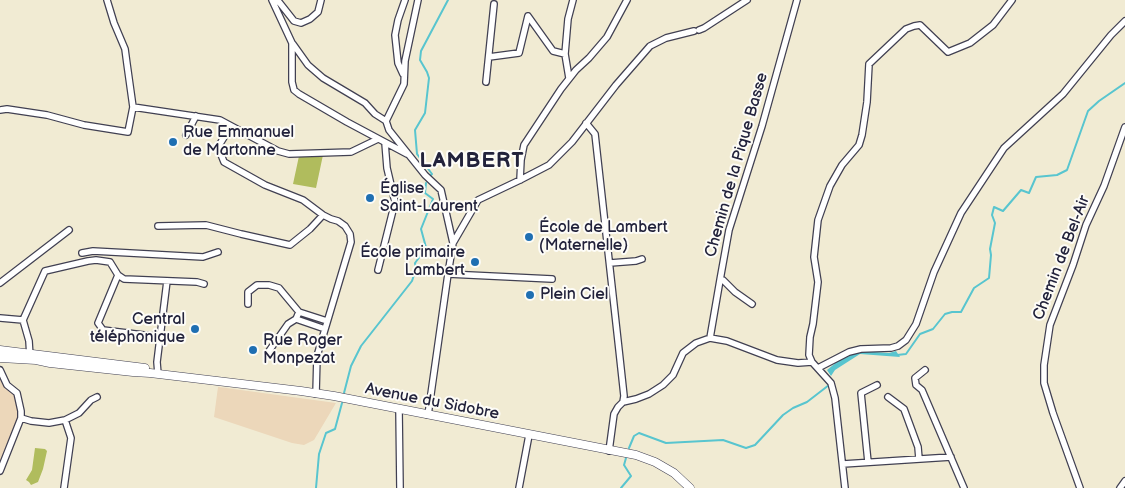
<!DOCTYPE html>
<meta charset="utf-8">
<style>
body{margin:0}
canvas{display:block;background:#f1ebd3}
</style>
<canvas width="1125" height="488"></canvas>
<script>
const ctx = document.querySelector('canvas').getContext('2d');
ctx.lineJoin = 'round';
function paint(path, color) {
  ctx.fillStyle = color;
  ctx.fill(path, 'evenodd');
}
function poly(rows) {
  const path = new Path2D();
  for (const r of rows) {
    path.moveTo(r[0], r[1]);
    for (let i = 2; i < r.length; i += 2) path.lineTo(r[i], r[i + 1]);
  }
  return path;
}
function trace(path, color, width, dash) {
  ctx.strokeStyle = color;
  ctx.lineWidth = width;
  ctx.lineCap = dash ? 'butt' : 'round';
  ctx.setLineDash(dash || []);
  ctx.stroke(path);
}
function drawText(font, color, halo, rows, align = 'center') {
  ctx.font = font + ' "Balsamiq Sans",sans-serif';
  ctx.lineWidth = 4;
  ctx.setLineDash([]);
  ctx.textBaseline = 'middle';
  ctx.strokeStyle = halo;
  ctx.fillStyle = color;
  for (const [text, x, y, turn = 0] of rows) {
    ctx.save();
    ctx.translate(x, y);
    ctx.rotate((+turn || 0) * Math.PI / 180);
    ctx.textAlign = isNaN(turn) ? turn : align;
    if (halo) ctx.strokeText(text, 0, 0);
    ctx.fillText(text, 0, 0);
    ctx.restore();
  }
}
const built = poly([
 [0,376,4,385,14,394,18,410,16,426,0,466],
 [218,387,219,387,336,403,314,440,304,445,292,443,214,417]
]);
const green = poly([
 [323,155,316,188,293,184,299,156],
 [35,448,45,449,47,451,43,469,38,482,31,485,29,482,26,480,32,470]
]);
const water = poly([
 [860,351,889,353,896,351,900,357,860,354,835,370,831,376,827,370,838,361]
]);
const stream = poly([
 [430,176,432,174,417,154,415,130,425,113,429,78,427,72,420,60,421,51,448,0],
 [897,355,906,354,920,334,933,329,945,314,952,312,961,312,974,288,989,278,991,255,990,249,995,223,992,215,994,207,1003,211,1021,190,1029,193,1036,177,1057,175,1067,170,1088,111,1099,101,1125,83],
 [344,393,351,366,361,346,412,281,416,269,415,263,421,255,427,251,421,229,433,199,425,193,426,183],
 [629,448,634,436,639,433,666,443,723,440,746,448,755,445,783,415,793,408,807,402,829,385],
 [316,488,319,454,326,433,335,429,342,403],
 [621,488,631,476,624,465,626,458]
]);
const minor = poly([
 [272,0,292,43,292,82,294,90,299,94,347,122,407,154],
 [418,0,405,61,404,84,386,121,389,130,425,175,441,190,453,243,448,274,428,415],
 [273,2,279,2,294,21,301,23,310,19,318,12,321,0],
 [699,30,704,28,747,0],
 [293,44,308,65,323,78,365,103,375,114,386,121],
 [489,57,519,53,528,16,553,51,565,54],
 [403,74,398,63,395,35,398,20,405,0],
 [569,78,565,54,568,19,573,0],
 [486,82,494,4],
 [133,107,220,120,278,151,289,154,351,152,378,139],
 [0,110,7,109,47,115,84,125,128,132,133,107,127,64,125,49,114,23,107,0],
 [586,123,595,134,619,350,624,396,623,402],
 [231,126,218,147,224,162,265,185,303,200,323,215,331,219,338,221,345,226,350,234,351,242,317,356,316,394],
 [186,135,196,116],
 [520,180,521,160,524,145,561,89,576,70,589,58,607,37,627,0],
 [158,226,206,225,241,234,290,245,310,229,323,215],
 [453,243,478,200,520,180,549,165,572,142,616,85,650,46,666,38,694,31],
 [82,253,93,251,203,257,218,252],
 [610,263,636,261,642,259],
 [378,270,395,202,387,168,385,143],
 [448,274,552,279],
 [118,275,98,323,103,330,152,336,161,334],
 [720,280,723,280,735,292,752,304],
 [0,283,69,230],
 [248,304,248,292,257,285,269,285,279,288,299,312],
 [0,318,23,320,45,271,88,261,96,260,110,262,118,275,124,279,197,282,204,284],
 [296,319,325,329],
 [23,320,29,341,30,357],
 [710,338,720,280,729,230,762,126,797,0],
 [269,351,288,324,296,319,299,312,327,321],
 [812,362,809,355,810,337,813,324,818,282,814,257,818,220,830,186,842,165,859,145,862,135,867,102,869,64,906,29,914,26,920,25,948,52,970,43,993,25,1012,0],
 [818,368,849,352,861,349,891,348,898,346,906,340,916,324,934,272,961,213,1004,148,1063,94,1111,35,1125,21],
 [0,370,7,385,17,393,21,411,21,418,0,471],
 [925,370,915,378,916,385,922,390,964,488],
 [158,374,157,362,167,281],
 [888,397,904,409,918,447,919,459],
 [399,409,400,488],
 [21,418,31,421,49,423,65,420,79,413,91,400,97,397],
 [609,451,614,414,618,407,623,402,636,399,649,394,663,385,673,375,683,353,696,343,710,338,727,341,777,360,798,363,812,362,831,383,835,398,845,488],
 [868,462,861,393,877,385],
 [843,464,951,457],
 [64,488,71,438,65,420],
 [519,488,529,435],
 [1080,488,1053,413,1044,383,1044,365,1050,325,1073,265,1086,225,1104,186,1125,127],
 [1120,488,1125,481]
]);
const secondary = poly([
 [0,350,145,368],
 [0,358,36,360,50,363,133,372,150,373,301,391,334,396,636,455,655,462,674,473,690,488]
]);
const markers = [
 [173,142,5,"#1f6fb2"],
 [370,198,5,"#1f6fb2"],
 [529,237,5,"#1f6fb2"],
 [475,262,5,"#1f6fb2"],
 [530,295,5,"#1f6fb2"],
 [195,329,5,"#1f6fb2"],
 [253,350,5,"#1f6fb2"]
];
const poiNames = [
 ["Rue Emmanuel",183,133],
 ["de Martonne",183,151],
 ["Église",380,189],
 ["Saint-Laurent",380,207],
 ["École de Lambert",539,228],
 ["(Maternelle)",539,246],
 ["École primaire",465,253,"right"],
 ["Lambert",465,271,"right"],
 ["Plein Ciel",540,295],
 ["Central",185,320,"right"],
 ["téléphonique",185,338,"right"],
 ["Rue Roger",263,341],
 ["Monpezat",263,359]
];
const streetNames = [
 ["Chemin de la Pique Basse",737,165,-74],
 ["Chemin de Bel-Air",1062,258,-69],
 ["Avenue du Sidobre",432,402,11]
];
const districtNames = [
 ["LAMBERT",472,162]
];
paint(built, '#ecd7ba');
paint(green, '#b0bc5d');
paint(water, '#58c5cf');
trace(stream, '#58c5cf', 2);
trace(minor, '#414052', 8);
trace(secondary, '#414052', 9);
trace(minor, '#fff', 5.5);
trace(secondary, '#fff', 8);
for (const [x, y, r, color] of markers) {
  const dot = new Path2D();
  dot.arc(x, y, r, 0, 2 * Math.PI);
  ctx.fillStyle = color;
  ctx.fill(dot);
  trace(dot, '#fdfcf7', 2);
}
drawText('16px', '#22223b', '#fdfcf7', poiNames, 'left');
drawText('16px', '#22223b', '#fdfcf7', streetNames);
ctx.letterSpacing = '1px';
drawText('bold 21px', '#22223b', '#fdfcf7', districtNames);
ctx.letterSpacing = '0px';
</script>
